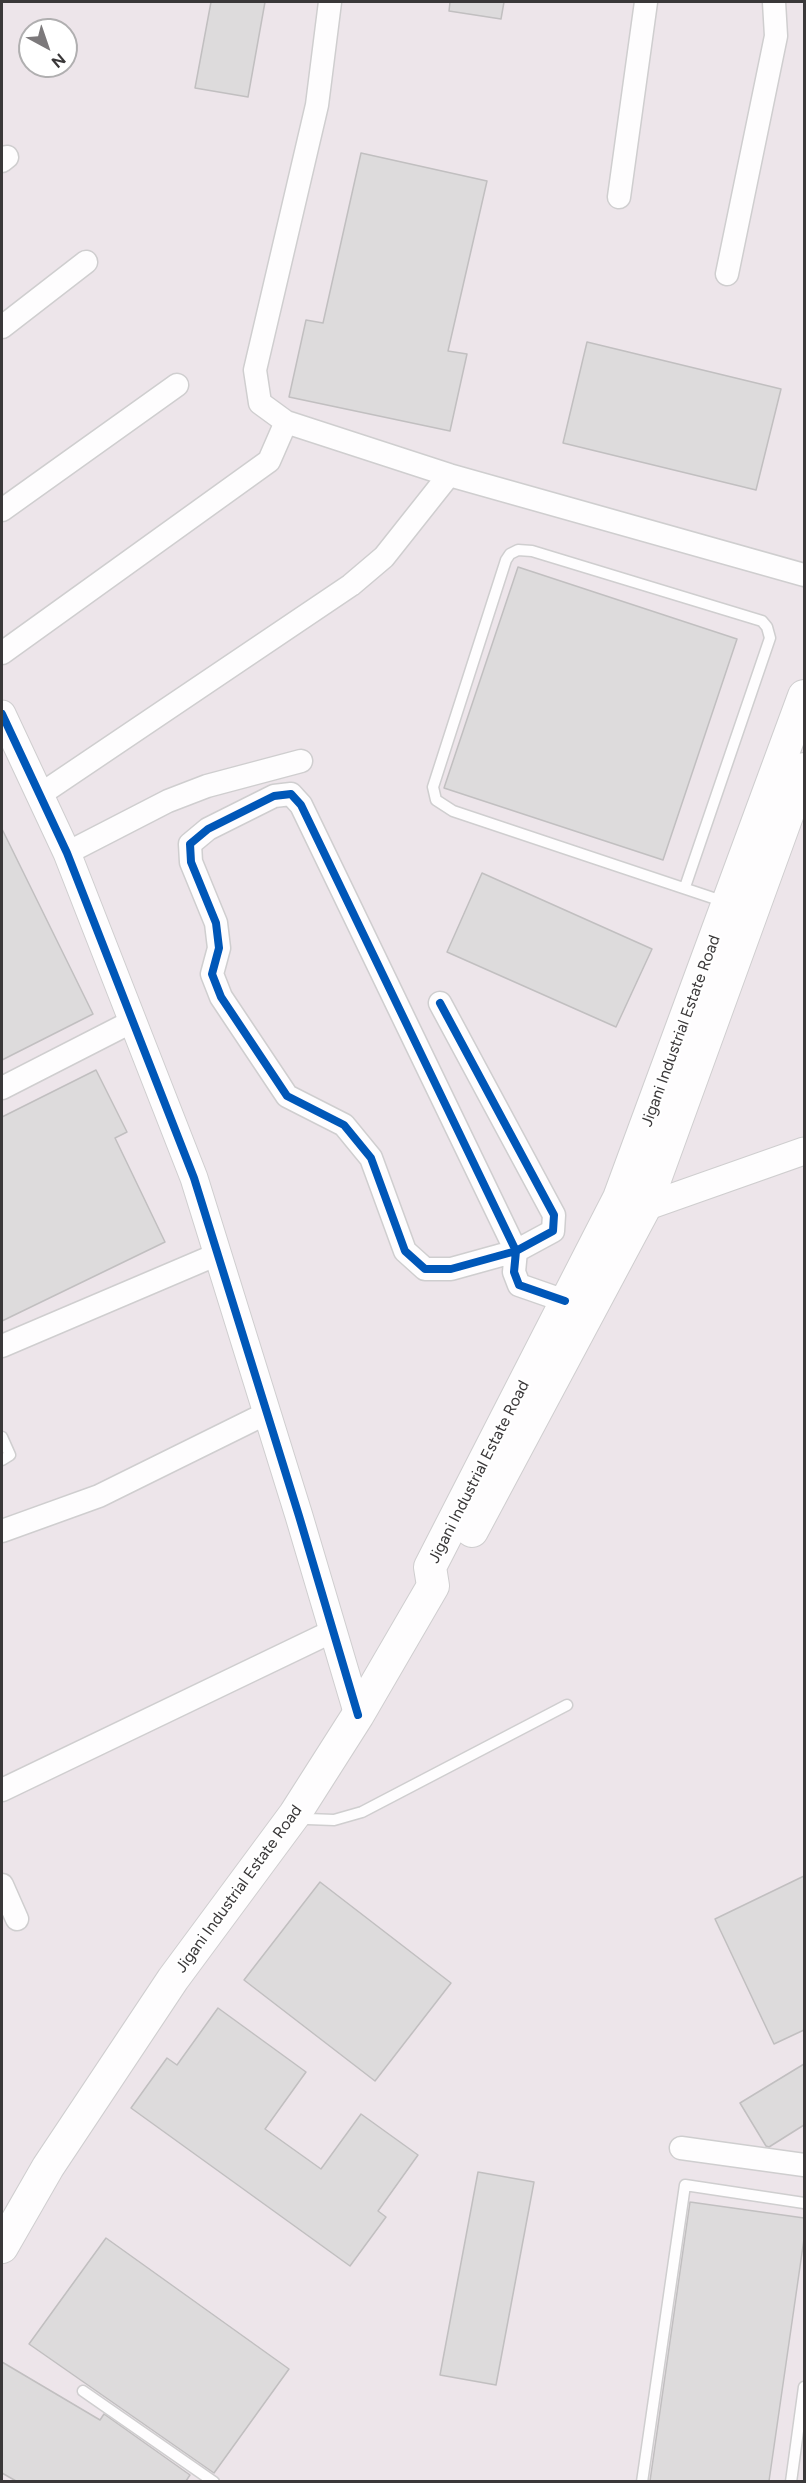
<!DOCTYPE html>
<style>
body{margin:0}
#map{position:relative;width:806px;height:2483px;overflow:hidden;background:#f6f3f5;font-family:Figtree,sans-serif}
canvas{display:block}
.frame{position:absolute;inset:0;border:3px solid #3a3839;pointer-events:none}
.north{position:absolute;left:18px;top:18px;width:60px;height:60px;box-sizing:border-box;background:#fff;border:2px solid #b0afb0;border-radius:50%;rotate:140deg;font-size:16px;font-weight:700;line-height:24px;text-align:center;color:#3a3839}
.north::after{content:'';display:block;margin:auto;width:21px;height:27px;background:#7c797b;clip-path:polygon(50% 0,100% 100%,50% 72%,0 100%)}
</style>
<div id="map">
<canvas width="806" height="2483"></canvas>
<div class="frame"></div>
<div class="north">N</div>
</div>
<script>
const ctx = document.querySelector('canvas').getContext('2d');
ctx.lineJoin = 'round';
function paint(path, color) {
  ctx.fillStyle = color;
  ctx.fill(path, 'evenodd');
}
function poly(rows) {
  const path = new Path2D();
  for (const r of rows) {
    path.moveTo(r[0], r[1]);
    for (let i = 2; i < r.length; i += 2) path.lineTo(r[i], r[i + 1]);
  }
  return path;
}
function trace(path, color, width, dash) {
  ctx.strokeStyle = color;
  ctx.lineWidth = width;
  ctx.lineCap = dash ? 'butt' : 'round';
  ctx.setLineDash(dash || []);
  ctx.stroke(path);
}
function drawText(font, color, halo, rows, align = 'center') {
  ctx.font = font + ' Figtree,sans-serif';
  ctx.lineWidth = 4.5;
  ctx.setLineDash([]);
  ctx.textBaseline = 'middle';
  ctx.strokeStyle = halo;
  ctx.fillStyle = color;
  for (const [text, x, y, turn = 0] of rows) {
    ctx.save();
    ctx.translate(x, y);
    ctx.rotate((+turn || 0) * Math.PI / 180);
    ctx.textAlign = isNaN(turn) ? turn : align;
    if (halo) ctx.strokeText(text, 0, 0);
    ctx.fillText(text, 0, 0);
    ctx.restore();
  }
}
const built = poly([
 [2,2,804,2,804,2481,2,2481],
 [30,30,66,30,66,66,30,66]
]);
const building = poly([
 [211,2,265,2,248,97,195,88,211,2],
 [450,2,504,2,501,19,449,11,450,2],
 [361,153,487,181,448,351,467,354,450,431,289,397,306,320,323,323,361,153],
 [587,342,781,389,756,490,563,443,587,342],
 [518,567,737,639,663,860,444,788,518,567],
 [2,829,93,1014,2,1060,2,829],
 [482,873,652,949,616,1027,447,952,482,873],
 [96,1070,127,1132,115,1138,165,1242,2,1321,2,1117,96,1070],
 [804,1876,804,2030,774,2044,715,1919,804,1876],
 [320,1882,451,1983,375,2081,244,1980,320,1882],
 [218,2008,306,2072,265,2129,321,2169,361,2114,418,2155,378,2211,386,2217,350,2266,131,2108,167,2058,177,2065,218,2008],
 [804,2064,804,2125,769,2147,766,2146,740,2103,804,2064],
 [478,2172,534,2182,496,2385,440,2375,478,2172],
 [690,2202,804,2218,804,2239,769,2481,650,2481,690,2202],
 [106,2238,289,2369,214,2473,29,2344,106,2238],
 [2,2362,100,2420,104,2414,190,2475,186,2481,16,2481,2,2473,2,2362]
]);
const service = poly([
 [685,887,770,638,767,627,762,621,532,551,518,550,510,554,506,560,433,787,436,800,453,811,725,902],
 [2,1437,10,1455,2,1460],
 [298,1815,308,1819,334,1820,362,1812,567,1705],
 [83,2391,214,2482],
 [642,2482,685,2185,804,2203],
 [791,2482,804,2387]
]);
const minor = poly([
 [330,2,317,105,255,370,260,403,286,422,449,475,804,575],
 [2,161,7,157],
 [619,197,646,2],
 [727,274,776,36,774,2],
 [2,327,86,262],
 [2,510,177,385],
 [2,653,269,461,286,422],
 [41,794,351,585,384,557,449,475],
 [67,853,168,801,207,786,301,761],
 [440,1003,554,1215,553,1231,516,1251,301,805,291,794,274,796,208,829,190,844,191,862,216,923,219,948,212,974,221,997,287,1096,344,1125,371,1158,405,1251,425,1269,451,1269,516,1251,514,1272,519,1285,565,1301],
 [2,1088,133,1021],
 [2,1346,218,1254],
 [2,1531,99,1496,267,1413],
 [2,1790,333,1631],
 [2,1885,17,1919],
 [681,2148,804,2165]
]);
const tertiary = poly([
 [2,714,67,853,194,1178,299,1516,358,1715],
 [630,1202,645,1207,804,1151]
]);
const secondary = poly([
 [472,1531,645,1207,804,769],
 [2,2247,48,2167,173,1979,295,1814,358,1715,433,1586,430,1567,619,1198,804,696]
]);
const cycleway = poly([
 [2,714,67,853,194,1178,299,1516,358,1715],
 [440,1003,554,1215,553,1231,516,1251,301,805,291,794,274,796,208,829,190,844,191,862,216,923,219,948,212,974,221,997,287,1096,344,1125,371,1158,405,1251,425,1269,451,1269,516,1251,514,1272,519,1285,565,1301]
]);
const streetNames = [
 ["Jigani Industrial Estate Road",681,1031,-70],
 ["Jigani Industrial Estate Road",479,1472,-63],
 ["Jigani Industrial Estate Road",239,1889,-54]
];
paint(built, '#ede5ea');
paint(building, '#dddbdc');
trace(building, '#c1bfc0', 1.5);
trace(service, '#cfcecf', 13);
trace(minor, '#cfcecf', 25);
trace(tertiary, '#cfcecf', 29);
trace(secondary, '#cfcecf', 34);
trace(service, '#fefdfe', 10);
trace(minor, '#fefdfe', 22);
trace(tertiary, '#fefdfe', 27);
trace(secondary, '#fefdfe', 32);
trace(cycleway, '#0057b8', 8);
drawText('16px', '#3a3839', '#fff', streetNames);
</script>
